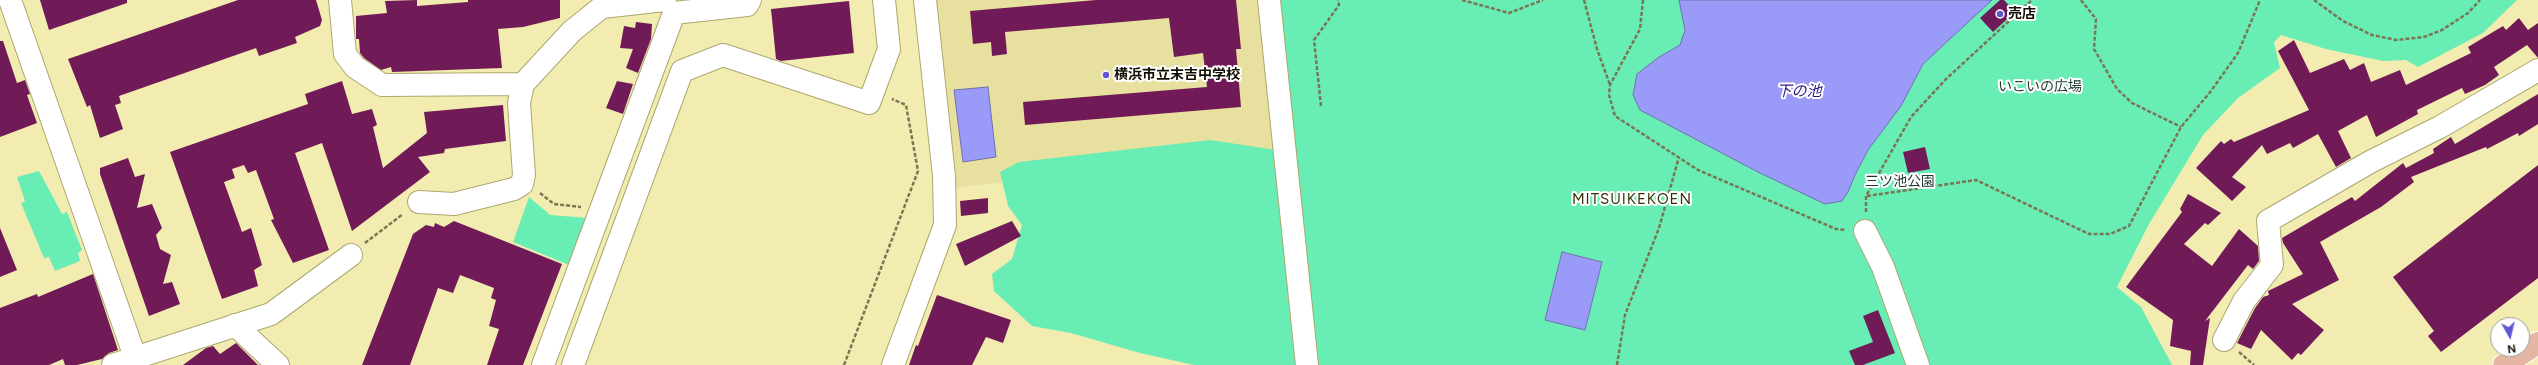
<!DOCTYPE html>
<meta charset="utf-8">
<style>
body{margin:0}
#map{position:relative;width:2538px;height:365px;overflow:hidden;background:#f2ecb1;font-family:Figtree,sans-serif}
canvas{display:block}
.north{position:absolute;left:2490px;top:317px;width:40px;height:40px;box-sizing:border-box;background:#fff;border:1px solid #9f9e99;border-radius:50%;rotate:172deg;font-size:11px;font-weight:700;line-height:16px;text-align:center;color:#100d00}
.north::after{content:'';display:block;margin:auto;width:14px;height:18px;background:#6156cf;clip-path:polygon(50% 0,100% 100%,50% 72%,0 100%)}
</style>
<div id="map">
<canvas width="2538" height="365"></canvas>
<div class="north">N</div>
</div>
<script>
const ctx = document.querySelector('canvas').getContext('2d');
ctx.lineJoin = 'round';
function paint(path, color) {
  ctx.fillStyle = color;
  ctx.fill(path, 'evenodd');
}
function poly(rows) {
  const path = new Path2D();
  for (const r of rows) {
    path.moveTo(r[0], r[1]);
    for (let i = 2; i < r.length; i += 2) path.lineTo(r[i], r[i + 1]);
  }
  return path;
}
function trace(path, color, width, dash) {
  ctx.strokeStyle = color;
  ctx.lineWidth = width;
  ctx.lineCap = dash ? 'butt' : 'round';
  ctx.setLineDash(dash || []);
  ctx.stroke(path);
}
function drawText(font, color, halo, rows, align = 'center') {
  ctx.font = font + ' Figtree,"Noto Sans JP",sans-serif';
  ctx.lineWidth = 4;
  ctx.setLineDash([]);
  ctx.textBaseline = 'middle';
  ctx.strokeStyle = halo;
  ctx.fillStyle = color;
  for (const [text, x, y, turn = 0] of rows) {
    ctx.save();
    ctx.translate(x, y);
    ctx.rotate((+turn || 0) * Math.PI / 180);
    ctx.textAlign = isNaN(turn) ? turn : align;
    if (halo) ctx.strokeText(text, 0, 0);
    ctx.fillText(text, 0, 0);
    ctx.restore();
  }
}
const built = poly([
 [937,0,1259,0,1274,151,955,188]
]);
const green = poly([
 [1280,0,2517,0,2483,33,2418,67,2406,60,2383,61,2326,49,2281,35,2274,42,2280,68,2238,98,2203,135,2149,224,2117,287,2141,307,2172,365,1194,365,1140,353,1071,333,1032,326,994,291,992,274,1012,259,1022,225,1008,206,1000,172,1019,162,1210,140,1296,153],
 [39,171,62,214,67,212,82,250,78,253,80,261,55,271,49,257,44,258,21,203,25,201,17,177],
 [529,197,550,215,588,218,569,265,513,242]
]);
const water = poly([
 [1679,0,1992,0,1923,64,1901,106,1868,150,1855,175,1848,192,1842,201,1825,204,1760,173,1640,110,1633,95,1637,74,1659,57,1680,45,1685,30,1679,0],
 [988,87,996,157,963,162,954,90,988,87],
 [1562,252,1602,262,1585,330,1545,320,1562,252]
]);
const building = poly([
 [40,0,127,0,127,3,49,30],
 [238,0,316,0,322,20,320,26,295,37,297,43,259,56,256,48,119,96,121,103,115,105,123,129,100,138,90,105,87,107,68,59],
 [417,0,417,6,468,2,468,0,560,0,560,18,523,27,498,29,502,68,392,72,391,67,381,70,364,58,360,53,359,39,356,39,356,16,387,13,385,1],
 [1096,0,1236,0,1241,49,1236,49,1241,107,1025,125,1023,102,1207,87,1203,53,1174,57,1169,18,1005,32,1007,54,992,56,991,42,973,44,970,11],
 [2000,0,2004,0,2015,12,1993,32,1980,18],
 [849,1,854,53,781,61,776,59,771,9],
 [2519,18,2528,30,2538,23,2538,58,2527,45,2494,67,2499,75,2485,85,2465,94,2462,88,2417,110,2418,114,2376,137,2367,115,2338,131,2351,158,2336,167,2318,134,2293,148,2290,143,2267,154,2262,145,2232,177,2246,187,2232,201,2196,168,2221,141,2224,144,2231,139,2234,142,2309,110,2278,51,2294,40,2310,73,2344,59,2350,70,2364,63,2371,82,2400,70,2406,85,2471,53,2468,47,2503,26,2506,30],
 [636,22,652,24,651,39,638,73,626,68,633,49,620,48,624,26,635,28],
 [0,41,3,41,17,83,25,80,30,94,27,95,37,123,0,137],
 [342,81,352,114,372,109,377,125,373,127,383,168,427,133,424,112,503,105,506,141,445,149,444,153,418,157,430,172,352,231,322,143,295,153,329,250,293,263,271,220,274,219,256,170,248,173,244,165,232,169,235,178,224,182,242,232,251,228,262,265,254,270,258,286,222,299,170,152,308,104,305,94],
 [617,81,633,84,623,114,606,108],
 [2538,94,2538,124,2519,136,2518,133,2487,149,2486,147,2411,177,2414,182,2381,207,2320,242,2339,280,2292,304,2324,330,2301,355,2298,353,2292,360,2261,330,2251,349,2237,343,2255,308,2263,297,2269,295,2268,291,2303,274,2283,243,2282,238,2352,197,2355,201,2403,163,2406,168,2434,153,2433,149,2451,137,2455,144],
 [1925,147,1930,169,1908,173,1903,152],
 [128,158,135,177,145,174,137,208,152,204,162,228,156,235,160,249,171,255,163,284,172,282,180,304,149,316,100,174,100,168],
 [2538,165,2538,278,2441,352,2428,336,2434,331,2393,277],
 [2188,194,2221,213,2208,225,2205,223,2184,244,2212,266,2239,229,2258,246,2259,261,2253,269,2248,265,2205,321,2210,318,2203,365,2190,365,2191,351,2170,346,2173,320,2126,287,2182,212,2180,209],
 [988,198,988,213,961,216,960,201],
 [454,221,562,264,523,365,487,365,499,329,489,326,496,300,491,298,494,288,460,275,453,293,438,288,410,365,362,365,413,234,426,225,434,227,435,223,444,227],
 [1012,221,1021,236,965,266,956,244],
 [0,228,17,270,0,277],
 [93,274,118,350,109,353,102,359,77,365,65,365,63,359,49,365,0,365,0,308,37,294,38,297],
 [937,295,1011,320,1003,343,986,337,972,365,909,365,916,345,918,346],
 [1878,310,1895,353,1863,365,1855,365,1849,351,1873,342,1863,316],
 [236,343,258,365,183,365,206,348,213,346,220,354]
]);
const path = poly([
 [1462,0,1509,13,1543,0],
 [1584,0,1597,49,1610,85],
 [1643,0,1640,29,1610,85,1609,95,1615,116,1698,170,1836,229,1846,230],
 [2081,0,2096,19,2094,49,2117,89,2132,103,2181,127],
 [2314,0,2343,21,2372,35,2396,40,2424,37,2442,30,2468,13,2480,0],
 [1321,106,1314,40,1339,5,1338,0],
 [540,193,554,204,581,207],
 [1867,196,1976,180,2089,234,2110,234,2129,226,2181,127,2211,91,2238,53,2260,0],
 [1866,212,1866,196,1911,117,1946,79,2032,0],
 [365,243,403,214],
 [2239,352,2254,365],
 [844,365,918,171,906,105,892,99],
 [1617,365,1625,315,1659,228,1679,157]
]);
const minor = poly([
 [10,0,135,357],
 [340,0,345,54,355,67,382,85,523,84,572,31,602,7,665,0],
 [1269,0,1307,365],
 [419,202,454,204,514,189,522,184,524,175,519,103,523,84],
 [1865,231,1883,267,1918,365],
 [235,325,278,365],
 [2224,340,2244,301,2272,265,2268,221,2370,162,2440,127,2538,70],
 [113,365,271,314,351,255],
 [543,365,674,13,747,5,750,0],
 [573,365,682,71,723,55,869,103,889,49,884,0],
 [893,365,945,225,944,176,925,0]
]);
const major = poly([
 [2504,365,2538,343]
]);
const markers = [
 [2000,14,4,"#6156cf"],
 [1106,75,4,"#6156cf"]
];
const poiNames = [
 ["売店",2008,14],
 ["横浜市立末吉中学校",1114,75]
];
const parkNames = [
 ["いこいの広場",2040,87],
 ["三ツ池公園",1900,182]
];
const waterNames = [
 ["下の池",1799,92]
];
const neighbourhoodNames = [
 ["MITSUIKEKOEN",1632,200]
];
paint(built, '#e8e09f');
paint(green, '#68edb4');
paint(water, '#9a9bf9');
trace(water, '#7170ae', 1);
paint(building, '#701b57');
trace(minor, '#ada76f', 24);
trace(major, '#fff', 24);
trace(path, '#7a7653', 2.5, [4, 2]);
trace(minor, '#fff', 22);
trace(major, '#e4b6a3', 22);
for (const [x, y, r, color] of markers) {
  const dot = new Path2D();
  dot.arc(x, y, r, 0, 2 * Math.PI);
  ctx.fillStyle = color;
  ctx.fill(dot);
  trace(dot, '#fff', 1.5);
}
drawText('bold 14px', '#100d00', '#fff', poiNames, 'left');
drawText('14px', '#1e392c', '#fff', parkNames);
drawText('italic 15px', '#2c157d', '#fff', waterNames);
ctx.letterSpacing = '1px';
drawText('15px', '#373206', '#fff', neighbourhoodNames);
ctx.letterSpacing = '0px';
</script>
